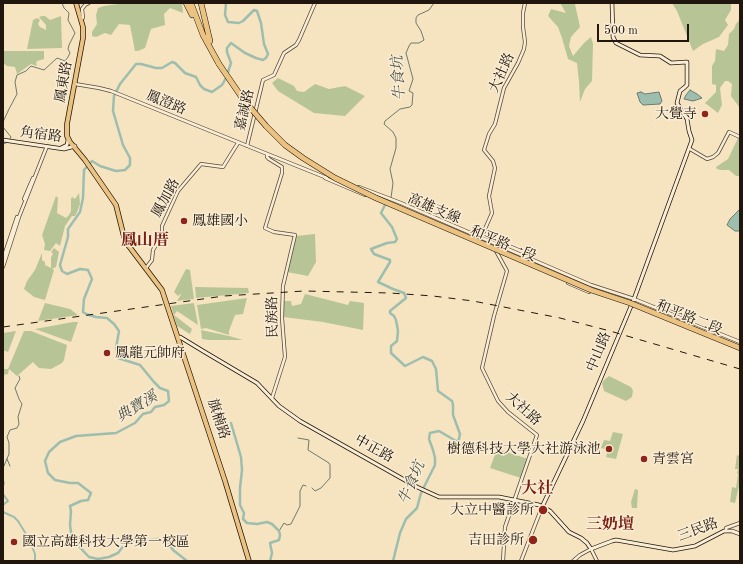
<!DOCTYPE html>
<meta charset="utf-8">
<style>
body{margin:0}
#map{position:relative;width:743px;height:564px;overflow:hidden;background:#f6e3bf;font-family:"Old Standard TT",serif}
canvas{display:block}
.frame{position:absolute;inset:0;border:4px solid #21160e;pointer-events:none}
.scale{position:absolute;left:597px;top:24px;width:92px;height:18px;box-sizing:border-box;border:2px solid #21160e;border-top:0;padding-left:5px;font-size:12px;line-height:14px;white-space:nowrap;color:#21160e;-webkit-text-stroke:3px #f9edd5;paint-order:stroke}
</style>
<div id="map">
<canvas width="743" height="564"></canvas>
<div class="frame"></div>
<div class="scale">500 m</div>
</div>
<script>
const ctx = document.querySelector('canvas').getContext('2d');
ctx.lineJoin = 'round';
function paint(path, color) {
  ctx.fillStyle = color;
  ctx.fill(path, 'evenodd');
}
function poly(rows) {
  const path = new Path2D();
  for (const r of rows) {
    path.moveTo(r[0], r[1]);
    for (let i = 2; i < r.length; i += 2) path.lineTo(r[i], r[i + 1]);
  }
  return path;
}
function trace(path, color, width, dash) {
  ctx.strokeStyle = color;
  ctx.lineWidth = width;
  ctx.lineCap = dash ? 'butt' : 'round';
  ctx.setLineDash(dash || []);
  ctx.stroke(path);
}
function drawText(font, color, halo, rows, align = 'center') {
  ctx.font = font + ' "Old Standard TT","Noto Serif TC",serif';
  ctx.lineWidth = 3;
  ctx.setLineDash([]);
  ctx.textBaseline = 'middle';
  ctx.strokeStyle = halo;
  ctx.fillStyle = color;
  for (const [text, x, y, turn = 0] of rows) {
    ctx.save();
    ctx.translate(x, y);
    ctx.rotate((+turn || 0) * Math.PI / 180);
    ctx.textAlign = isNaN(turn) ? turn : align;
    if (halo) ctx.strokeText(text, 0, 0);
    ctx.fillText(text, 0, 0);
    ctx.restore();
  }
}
const green = poly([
 [126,3,182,3,183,13,170,8,164,14,165,25,151,29,145,48,138,51,135,51,130,25,119,24,111,35,105,33,96,37,92,36,92,32,97,24,96,15,98,8,104,6],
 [560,3,578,3,575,4,580,27,571,37,569,46,573,56,584,43,591,37,593,44,592,81,585,89,580,102,579,82,577,63,568,59,562,38,558,27,548,16,551,9,566,13],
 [672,3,731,3,731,10,725,20,728,25,719,37,703,44,693,51,677,11],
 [42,16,45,16,50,20,61,16,62,48,61,48,27,49,33,20,37,18,40,20,38,24,40,27,46,30,46,25,39,17],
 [740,19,740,108,731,96,732,84,728,81,725,81,720,88,722,105,718,113,705,103,716,92,716,85,712,84,712,66,715,61,716,49,724,51,728,45,729,34,734,29,736,24],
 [3,51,44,51,44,59,37,61,36,63,37,66,31,64,17,74,15,67,7,66,3,63],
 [278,78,294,86,297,91,304,92,315,84,329,89,345,86,365,96,345,116,314,113,278,91,272,83],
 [738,138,740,138,740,176,736,176,729,170,721,170,717,169,716,167,728,159],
 [79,193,80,204,77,212,75,216,72,216,65,226,60,246,56,243,50,251,44,250,45,244,42,235,56,196,58,198,57,213,66,218,69,215,71,211,71,199,72,197,75,199],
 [315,234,316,262,308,276,287,272,296,236],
 [54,248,59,252,56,267,52,269,54,270,45,300,34,297,24,289,27,281,35,270,42,253,42,260,45,262,45,265,51,268,51,258,53,253,51,252],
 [186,269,190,270,194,299,177,301,182,293,178,296,174,292],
 [195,287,248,288,249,293,196,298],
 [305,294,348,305,350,301,364,303,363,330,323,322,283,317,284,301,291,301,292,306,301,304],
 [247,298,243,314,235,315,229,331,229,335,206,328,201,329,197,305],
 [45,303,70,309,78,315,38,321],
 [194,303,198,325,177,311,174,315,192,329,190,334,177,326,171,306],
 [73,322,78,322,71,342,35,329],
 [201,330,229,336,243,340,209,340,202,339],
 [16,331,8,352,3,350,3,333],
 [24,331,31,331,67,345,64,360,62,363,51,369,39,368,33,362,17,376,9,369,8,374,3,375,3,369,8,369],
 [609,376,631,387,633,391,632,397,626,401,604,391,602,383,605,379],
 [613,432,623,434,616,459,606,457,608,450,601,448,604,440,610,441],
 [497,449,528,459,521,478,490,468],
 [737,455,740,456,740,485,739,486,735,503,730,502,732,487,736,488,738,474,737,473,738,469,735,469],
 [635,489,638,490,637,508,632,508,631,502]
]);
const water = poly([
 [690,90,697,94,702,98,693,101,684,99,686,95,690,90],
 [641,92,645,94,659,92,662,101,660,104,643,105,640,102,637,93,641,92],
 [740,209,740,231,735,231,727,225,730,219,740,209]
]);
const stream = poly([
 [3,122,9,109,17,94,15,82,17,75,26,71,31,66,44,70,57,58,65,61,68,57,70,53,68,49,69,45,75,33,68,20,69,13,64,8,62,3],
 [3,127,11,137,10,139],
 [3,144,8,142],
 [391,198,393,183,390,169,396,148,396,138,393,132,384,124,385,121,400,109,410,107,412,105,413,93,409,91,413,79,406,53,409,46,411,43,419,43,424,40,421,31,416,23,416,18,418,15,429,10,434,3],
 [298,438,309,440,308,450,329,463,330,465,330,478,321,488,315,491,312,488],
 [7,459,10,466],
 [3,468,9,454,9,443,7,437,10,430,17,428,19,424,18,417,22,404,19,399,15,388,20,379,19,376],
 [3,478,4,483,3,489],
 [279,531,284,523,287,525,291,524,300,506,300,491,303,485,306,486]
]);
const canal = poly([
 [3,494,8,501,3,505],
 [3,512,14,517,18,521,29,539,35,554,35,561]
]);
const river = poly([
 [385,205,381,213,392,227,397,239,395,242,387,243,371,249,374,254,390,260,390,262,378,282,393,289,404,293,406,298,390,311,390,313,394,316,396,320,398,331,397,341,391,346,391,353,405,366,423,357,432,361,436,369,438,391,452,401,453,405,453,415,460,434,459,439,458,441,456,441,439,431,430,433,429,439,433,450,435,458,435,465,421,493,417,508,406,519,400,533,393,561],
 [231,423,241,457,242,470,240,488,240,505,244,513,243,519,247,523,257,524,267,522,272,524,279,531,280,535,279,540,270,543,272,553,270,561],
 [187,561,173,550,168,543,158,539,127,541,118,553,109,557,98,559,89,557,72,539,70,525,71,511,70,506,81,501,88,500,91,493,78,483,70,483,55,480,48,473,45,461,49,452,60,442,76,436,116,433,135,423,143,414,151,412,155,407,164,405,169,401,168,391,160,388,154,382,140,365,118,358,116,348,119,331,114,324,107,318,96,317,86,314,83,312,84,299,92,279,88,270,80,269,67,274,62,271,60,265,68,237,68,229,80,212,83,198,84,170,92,161,100,166,116,171,125,170,130,165,130,158,123,145,113,111,114,96,120,84,136,64,141,64,156,68,162,68,172,62,175,63,185,73,196,77,200,85,204,89,212,92,222,85,226,78,231,63,227,52,227,48,231,43,245,53,256,58,263,60,266,58,268,54,264,44,261,23,257,11,254,10,243,21,239,23,228,22,225,15,226,3]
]);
const tertiary = poly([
 [83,18,82,9,85,5,89,3],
 [75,84,99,88,111,91,327,178],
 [247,146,263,80,274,75,284,53,296,45,299,40,315,3],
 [690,149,707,159,713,157,718,153,729,132,740,137],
 [267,155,267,157,269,159,282,167,282,173,265,228,274,232,295,235,283,286,282,318,285,357,272,398],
 [325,178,365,195],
 [359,187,401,203,591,285,634,299,740,342],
 [24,199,33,178],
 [481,238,492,213,489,196,495,168,493,161,484,150,489,134,495,124,504,88,518,63,524,49,525,42,523,27,523,13,525,3],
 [496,251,507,271,494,316,482,368,498,401,508,412,537,435,505,527,503,561],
 [3,259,17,217],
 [3,267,19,217,47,146],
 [146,268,152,260,153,250,162,236,162,226,178,191,201,164,223,167,238,143],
 [568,283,589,292],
 [726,531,726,528,740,523],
 [521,561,542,507],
 [573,561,580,555,591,549,597,561]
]);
const secondary = poly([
 [3,140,64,149,75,146],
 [61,148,67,145,68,140],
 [178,338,180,337,203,351,257,383,279,406,300,421,417,487,439,497,499,497,539,505,550,511,569,532,581,538,587,543,591,549,612,541,616,540,673,550,695,546,724,531,732,531,740,534],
 [542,507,583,421,634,299,692,140,689,131,687,119,677,103,680,91,685,87,687,85,687,62,671,63,660,56,640,55,616,43,613,37,612,3]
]);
const primary = poly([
 [76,3,83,27,83,38,67,124,67,136,70,142,85,160,116,205,124,237,128,245,162,290,225,481,249,561]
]);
const motorway = poly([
 [186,3,192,15],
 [191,3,203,35,219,64],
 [201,3,210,41]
]);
const rail = poly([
 [3,327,224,296,304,291,390,293,433,296,473,301,560,318,610,331,740,369]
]);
const motorwayBridge = poly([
 [219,64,243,99,266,126,285,145,303,158,335,178,376,198,591,290,630,303,740,348]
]);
const markers = [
 [705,114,4,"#8f2418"],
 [184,221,4,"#8f2418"],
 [107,353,4,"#8f2418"],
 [609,449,4,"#8f2418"],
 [644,459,4,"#8f2418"],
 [543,510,5,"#8f2418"],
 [533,540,5,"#8f2418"],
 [14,542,4,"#8f2418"]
];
const streetNames = [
 ["大社路",502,73,-66],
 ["鳳東路",64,82,-80],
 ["鳳澄路",166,103,22],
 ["嘉誠路",245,110,-77],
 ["角宿路",41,135,7],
 ["鳳加路",166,198,-61],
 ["高雄支線",434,209,23],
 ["和平路一段",503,244,23],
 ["民族路",273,317,-91],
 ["和平路二段",689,318,22],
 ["中山路",599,352,-68],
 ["大社路",523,409,42],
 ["旗楠路",218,419,72],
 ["中正路",374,449,29],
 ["三民路",698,530,-20]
];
const poiNames = [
 ["大覺寺",697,114],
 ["鳳雄國小",192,221,"left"],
 ["鳳龍元帥府",115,353,"left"],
 ["樹德科技大學大社游泳池",601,449],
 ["青雲宮",652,459,"left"],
 ["大立中醫診所",534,510],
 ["吉田診所",524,540],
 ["國立高雄科技大學第一校區",22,542,"left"]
];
const waterNames = [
 ["牛食坑",399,78,-94],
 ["典寶溪",137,407,-31],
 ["牛食坑",412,483,-67]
];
const quarterNames = [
 ["鳳山厝",145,241],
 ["大社",537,489],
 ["三奶壇",610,525]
];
paint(green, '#b7c596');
paint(water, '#9dbeaf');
trace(water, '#6b7b6f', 1);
trace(stream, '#6b7b6f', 1);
trace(canal, '#9dbeaf', 2);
trace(river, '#9dbeaf', 2.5);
trace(tertiary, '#56493a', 4);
trace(secondary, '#21160e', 4.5);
trace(primary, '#21160e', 5.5);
trace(motorway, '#21160e', 6);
trace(tertiary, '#f9edd5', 2.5);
trace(secondary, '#f9edd5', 3);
trace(primary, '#ebc280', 4);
trace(motorway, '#ebc280', 5);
trace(rail, '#21160e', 1, [7, 7]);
trace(motorwayBridge, '#21160e', 6, []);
trace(motorwayBridge, '#ebc280', 5);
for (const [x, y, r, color] of markers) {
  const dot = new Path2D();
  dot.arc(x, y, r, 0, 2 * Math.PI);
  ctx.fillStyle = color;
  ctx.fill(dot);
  trace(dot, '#f9edd5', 1.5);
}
drawText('14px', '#21160e', '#f9edd5', streetNames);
drawText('14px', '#21160e', '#f9edd5', poiNames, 'right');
drawText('italic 15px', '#4c5146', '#f9edd5', waterNames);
drawText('bold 16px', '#7a1f14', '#f9edd5', quarterNames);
</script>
